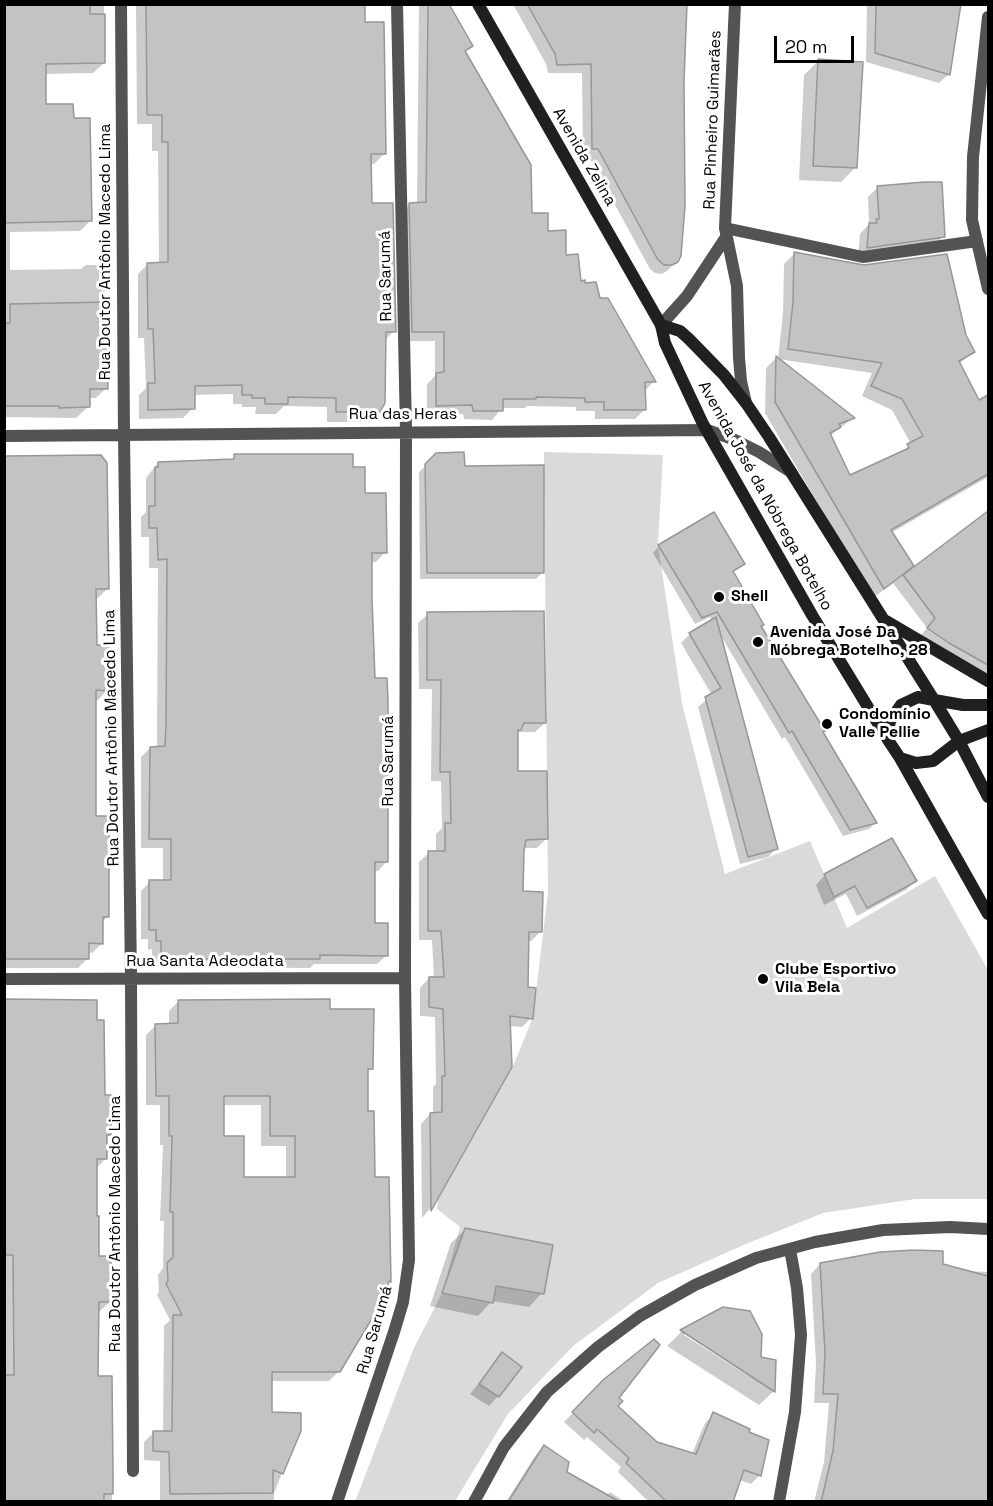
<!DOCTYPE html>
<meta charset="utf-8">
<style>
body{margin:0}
#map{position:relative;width:993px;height:1506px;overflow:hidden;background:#fff;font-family:"Space Grotesk",sans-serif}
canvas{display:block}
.frame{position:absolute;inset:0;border:6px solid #000;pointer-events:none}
.scale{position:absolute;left:774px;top:36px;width:80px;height:27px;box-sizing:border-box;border:3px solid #000;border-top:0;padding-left:8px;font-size:18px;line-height:21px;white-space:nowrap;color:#000;-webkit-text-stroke:4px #fff;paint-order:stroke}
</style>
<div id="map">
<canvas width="993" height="1506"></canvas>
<div class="frame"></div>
<div class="scale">20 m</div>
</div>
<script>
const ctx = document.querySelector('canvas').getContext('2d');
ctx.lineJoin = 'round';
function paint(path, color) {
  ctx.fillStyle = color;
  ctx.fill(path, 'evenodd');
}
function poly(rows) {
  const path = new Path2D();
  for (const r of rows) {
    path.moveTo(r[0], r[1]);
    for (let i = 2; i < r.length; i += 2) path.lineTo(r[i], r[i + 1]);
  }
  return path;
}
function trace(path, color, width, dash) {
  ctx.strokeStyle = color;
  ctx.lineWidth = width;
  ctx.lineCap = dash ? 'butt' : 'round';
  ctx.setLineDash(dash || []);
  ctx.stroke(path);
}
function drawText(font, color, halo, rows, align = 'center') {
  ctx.font = font + ' "Space Grotesk",sans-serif';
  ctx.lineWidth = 6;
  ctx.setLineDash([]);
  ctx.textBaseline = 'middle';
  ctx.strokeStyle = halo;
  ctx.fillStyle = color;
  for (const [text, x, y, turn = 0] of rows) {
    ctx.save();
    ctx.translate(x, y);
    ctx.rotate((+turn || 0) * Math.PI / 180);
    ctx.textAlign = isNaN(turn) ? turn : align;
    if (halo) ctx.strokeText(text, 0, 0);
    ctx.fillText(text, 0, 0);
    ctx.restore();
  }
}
const green = poly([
 [544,452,663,455,658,545,682,703,725,874,810,841,847,928,935,876,988,970,988,1199,915,1199,823,1213,746,1244,658,1283,573,1346,508,1414,455,1501,355,1502,413,1350,442,1293,460,1227,437,1209,438,1198,514,1064,533,1017,548,892]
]);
const shadow = poly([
 [4,4,104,4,104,63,93,73,44,74,44,106,91,220,80,231,10,232,10,270,81,269,86,265,105,265,106,388,96,398,89,398,89,406,76,418,4,417],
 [136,4,363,4,363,24,384,154,374,164,370,164,371,205,394,331,384,341,379,411,369,422,327,422,327,407,284,406,276,414,255,414,256,407,242,407,242,404,233,404,233,394,193,395,193,408,183,418,139,419,139,395,146,388,144,338,138,338,138,274,148,264,159,264,158,151,152,151,152,124,137,124],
 [419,4,437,4,471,46,465,52,531,214,565,256,579,282,599,300,654,381,645,391,645,409,635,419,595,419,595,411,576,411,576,407,527,406,525,408,502,408,492,420,464,419,463,414,427,415,427,384,435,376,435,341,403,341,401,214,410,204,417,204],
 [513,4,686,4,677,261,667,271,662,274,655,273,650,269,589,157,583,157,582,73,548,73,546,64],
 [867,4,960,4,949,74,939,83,866,62],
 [818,61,855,168,841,182,799,180,804,75],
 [878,187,943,237,933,246,858,257,860,234,869,224,868,197],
 [794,254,965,335,973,352,959,364,978,402,988,397,988,477,891,533,908,573,988,513,988,677,919,638,927,628,893,583,873,598,765,413,766,368,776,358,853,418,830,436,850,477,898,455,911,444,892,410,862,396,872,373,778,359,783,313,784,264],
 [437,454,463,467,543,572,536,579,420,579,419,472],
 [235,456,351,469,385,552,376,562,370,562,373,679,387,861,378,871,373,871,374,924,387,955,377,964,314,964,310,968,152,967,152,949,148,950,148,939,141,939,141,891,150,882,163,882,163,848,141,848,141,757,150,748,157,748,157,735,158,568,149,568,149,537,141,537,141,517,146,512,146,478,158,463,229,461],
 [4,458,107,589,98,598,95,598,95,647,107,690,98,700,95,700,95,818,108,916,102,922,102,943,92,953,88,952,88,958,78,968,4,968],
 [659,546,743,564,732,573,760,627,875,823,869,829,843,836,785,737,782,739,721,636,777,848,768,857,740,864,698,707,712,695,681,643,690,634,712,621,710,617,695,624,653,553],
 [428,614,545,723,535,732,517,732,516,773,546,839,537,848,523,848,522,893,540,932,531,941,527,941,527,988,531,1018,522,1027,509,1026,510,1066,429,1210,422,1218,421,1124,430,1114,433,1114,433,1087,436,1084,435,1017,420,1016,420,988,429,978,434,978,432,940,419,940,419,862,429,853,436,853,436,834,442,828,441,781,431,781,432,689,419,689,418,623],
 [825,875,915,881,906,890,857,916,846,894,824,905,816,885],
 [4,1001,104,1097,110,1134,106,1139,105,1159,96,1169,97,1258,110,1302,100,1311,97,1312,96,1377,111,1377,112,1502,4,1502],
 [179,1001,328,1011,371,1068,367,1073,366,1113,373,1178,390,1281,339,1371,329,1381,270,1381,271,1414,299,1430,274,1493,274,1502,160,1502,160,1461,144,1460,144,1442,154,1432,163,1432,164,1326,170,1320,157,1295,159,1292,158,1275,163,1268,164,1221,160,1221,163,1145,160,1145,160,1105,146,1105,146,1035,156,1025,169,1025,169,1011],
 [222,1105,261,1105,261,1146,286,1146,286,1178,243,1178,223,1137],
 [465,1230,542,1293,529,1307,492,1301,478,1316,430,1306,451,1243],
 [820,1264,941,1265,965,1271,988,1272,988,1502,814,1502,824,1462,829,1403,814,1403,816,1364,811,1274],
 [724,1309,759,1359,774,1391,759,1405,667,1346,681,1332],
 [686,1332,747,1371,747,1375,684,1335],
 [503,1354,498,1396,489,1406,470,1394],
 [594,1391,617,1398,616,1406,657,1443,692,1454,705,1423,714,1414,747,1433,760,1475,751,1484,739,1480,731,1502,649,1502,618,1472,621,1467,587,1437,584,1440,564,1422],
 [544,1447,566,1473,606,1496,610,1492,625,1502,506,1502,535,1456]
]);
const building = poly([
 [4,4,90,4,90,14,105,14,105,63,46,64,46,104,73,104,74,118,90,118,92,221,4,223,4,4],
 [146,4,365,4,365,22,384,22,386,154,371,154,372,203,393,203,396,332,386,332,385,403,380,412,336,412,336,398,288,397,288,404,265,404,265,398,252,398,252,395,242,395,242,385,195,386,195,409,148,410,148,383,155,383,153,329,148,329,147,263,168,262,168,142,162,142,162,115,147,115,146,4],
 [428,4,449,4,473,46,465,51,531,165,532,213,548,213,548,231,566,230,566,255,578,254,581,281,585,280,585,283,596,282,600,298,608,298,656,382,645,382,646,410,604,410,604,402,585,402,585,398,536,397,536,399,503,399,503,411,473,411,472,405,436,406,436,373,444,372,444,332,412,332,409,203,426,202,428,4],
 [527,4,687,4,684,81,685,206,681,256,678,262,672,265,664,265,658,260,598,149,592,149,591,64,557,65,555,54,527,4],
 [876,4,961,4,950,75,875,53,876,4],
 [818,59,863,62,857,168,813,166,818,59],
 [924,182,942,182,945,237,867,248,869,223,877,223,876,219,879,219,877,186,924,182],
 [794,252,864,265,947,254,966,335,975,352,959,361,979,400,988,395,988,474,891,530,914,566,884,589,775,402,776,356,855,418,839,424,841,427,830,433,850,475,909,448,907,444,923,436,902,399,871,386,882,363,788,349,793,302,794,252],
 [107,302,108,389,90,389,90,407,59,408,59,406,4,406,4,323,10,323,10,304,107,302],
 [464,452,465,466,544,465,544,573,427,573,425,464,436,453,464,452],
 [234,454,353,454,353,467,365,467,365,493,386,493,387,553,372,553,372,598,375,678,387,678,388,700,388,862,375,862,375,923,388,923,388,956,320,955,320,959,161,959,161,941,156,941,156,930,149,930,149,880,171,880,171,839,149,839,150,747,165,746,166,725,167,559,158,560,157,528,149,528,149,506,155,506,155,467,158,467,158,462,234,459,234,454],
 [101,455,107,463,109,589,96,589,97,645,109,645,109,691,96,690,96,816,109,816,109,917,103,917,103,944,89,943,89,959,4,959,4,456,101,455],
 [988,511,988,665,949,643,927,628,935,618,903,575,988,511],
 [714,512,745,564,733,571,764,625,761,626,825,731,823,732,877,823,850,830,792,731,789,733,717,612,702,618,658,545,714,512],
 [544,611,546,723,524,723,521,730,518,730,518,771,547,771,548,839,526,840,524,851,523,891,543,892,542,932,529,932,528,987,536,988,533,1019,510,1016,512,1067,431,1211,430,1113,442,1112,442,1076,445,1076,443,1009,429,1007,429,977,444,977,441,931,428,931,428,851,445,851,445,823,451,823,450,772,440,772,441,680,427,680,427,612,544,611],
 [716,617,778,849,748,857,705,697,721,688,689,633,716,617],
 [892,838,917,881,867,908,855,886,834,897,824,874,892,838],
 [4,999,97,1000,97,1020,104,1020,105,1095,112,1095,111,1135,107,1135,107,1159,97,1159,97,1216,99,1216,99,1256,111,1256,112,1302,99,1302,98,1376,112,1376,113,1473,113,1494,104,1494,104,1502,4,1502,4,1375,14,1375,13,1255,4,1255,4,999],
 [330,999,330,1009,374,1009,373,1069,368,1069,368,1111,374,1111,375,1177,389,1177,391,1282,389,1281,386,1295,340,1372,272,1372,272,1412,301,1413,301,1431,283,1474,273,1470,273,1493,170,1494,169,1452,153,1451,153,1431,172,1431,173,1315,182,1315,166,1284,168,1281,167,1263,173,1257,173,1212,170,1212,172,1136,169,1136,169,1096,156,1096,155,1024,178,1023,178,1000,330,999],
 [224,1096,270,1096,270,1136,295,1136,295,1177,244,1177,244,1136,224,1136,224,1096],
 [465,1228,553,1245,544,1294,496,1286,493,1303,442,1293,465,1228],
 [913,1250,943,1251,943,1264,988,1276,988,1502,821,1502,833,1451,838,1394,823,1394,825,1353,820,1263,880,1252,913,1250],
 [723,1307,750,1311,762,1334,761,1357,776,1360,775,1392,680,1330,723,1307],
 [654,1339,660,1345,619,1398,623,1401,618,1406,657,1442,696,1454,713,1412,750,1429,749,1432,769,1440,761,1476,744,1470,733,1502,667,1502,626,1463,629,1458,597,1429,594,1433,572,1412,603,1380,654,1339],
 [502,1352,522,1367,499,1397,479,1384,502,1352],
 [544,1445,569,1462,567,1472,620,1502,508,1502,544,1445]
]);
const pedestrian = poly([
 [725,228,863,257,977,241]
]);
const minor = poly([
 [121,4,124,435,131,979,133,1471],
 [735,4,725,228,737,286,739,358,741,381,746,403],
 [988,17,973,157,972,220,988,289],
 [661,325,687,296,726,237],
 [4,436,707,430,733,439,759,452,791,472],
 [4,979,405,978],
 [337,1502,394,1332,403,1302,409,1260,405,978,406,431,397,4],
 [474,1502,504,1447,547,1392,598,1347,640,1316,695,1285,756,1258,815,1242,883,1230,950,1227,988,1229],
 [779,1502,795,1412,801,1335,797,1288,790,1249]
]);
const secondary = poly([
 [478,4,661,325,665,343,703,424,812,615,888,740],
 [661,325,680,331,689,339,724,375,746,403,769,437,934,700,959,741,933,761,916,763,900,758,888,740,888,731,890,721,901,705,918,697,934,700,963,705,988,705],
 [886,621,988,681],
 [988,730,959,741,988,797],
 [900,758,988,914]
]);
const markers = [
 [719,597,6,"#000"],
 [758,642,6,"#000"],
 [827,724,6,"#000"],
 [763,979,6,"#000"]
];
const streetNames = [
 ["Rua Pinheiro Guimarães",713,120,-88],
 ["Avenida Zelina",584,157,60],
 ["Rua Doutor Antônio Macedo Lima",106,252,-90],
 ["Rua Sarumá",386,276,-91],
 ["Rua das Heras",403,415],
 ["Avenida José da Nóbrega Botelho",765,496,61],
 ["Rua Doutor Antônio Macedo Lima",112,738,-91],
 ["Rua Sarumá",389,761,-90],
 ["Rua Santa Adeodata",205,962],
 ["Rua Doutor Antônio Macedo Lima",116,1224,-90],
 ["Rua Sarumá",375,1330,-74]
];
const poiNames = [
 ["Shell",731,597],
 ["Avenida José Da",770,633],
 ["Nóbrega Botelho, 28",770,651],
 ["Condomínio",839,715],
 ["Valle Pellie",839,733],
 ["Clube Esportivo",775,970],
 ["Vila Bela",775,988]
];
paint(green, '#dadada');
paint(shadow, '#0003');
paint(building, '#c3c3c3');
trace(building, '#979797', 1.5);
trace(pedestrian, '#535353', 12);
trace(minor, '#535353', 12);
trace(secondary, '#202020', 12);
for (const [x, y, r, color] of markers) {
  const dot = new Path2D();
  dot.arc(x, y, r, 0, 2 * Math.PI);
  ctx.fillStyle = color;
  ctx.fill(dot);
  trace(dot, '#fff', 2);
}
drawText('16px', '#000', '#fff', streetNames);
drawText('bold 16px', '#000', '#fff', poiNames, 'left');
</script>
